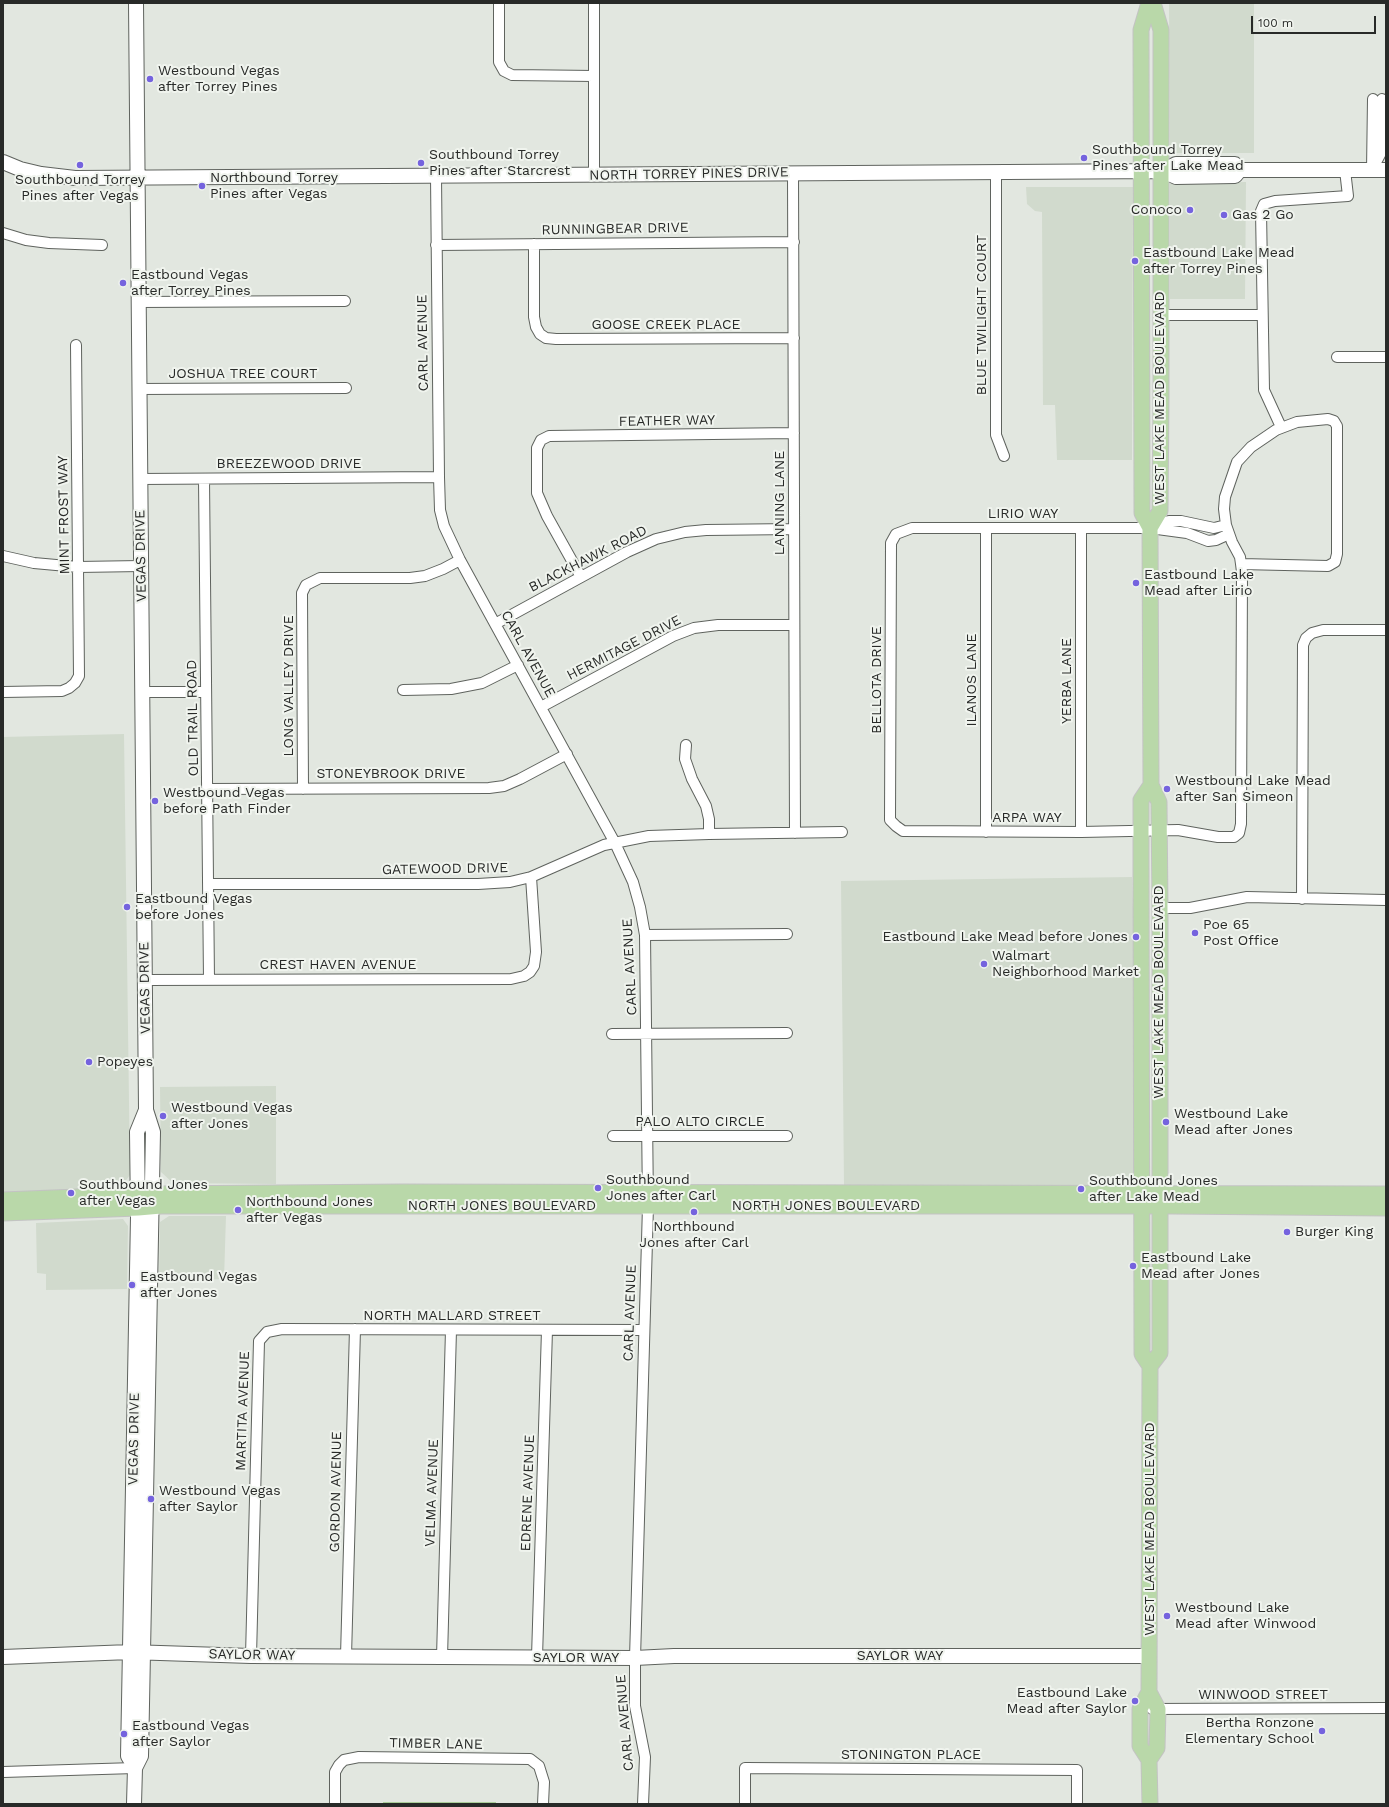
<!DOCTYPE html>
<style>
body{margin:0}
#map{position:relative;width:1389px;height:1807px;overflow:hidden;background:#e2e7e0;font-family:"Work Sans",sans-serif}
canvas{display:block}
.frame{position:absolute;inset:0;border:4px solid #282a28;pointer-events:none}
.scale{position:absolute;left:1251px;top:16px;width:125px;height:18px;box-sizing:border-box;border:2px solid #282a28;border-top:0;padding-left:5px;font-size:12px;line-height:14px;white-space:nowrap;color:#282a28;-webkit-text-stroke:3px #f0f4ee;paint-order:stroke}
</style>
<div id="map">
<canvas width="1389" height="1807"></canvas>
<div class="frame"></div>
<div class="scale">100 m</div>
</div>
<script>
const ctx = document.querySelector('canvas').getContext('2d');
ctx.lineJoin = 'round';
function paint(path, color) {
  ctx.fillStyle = color;
  ctx.fill(path, 'evenodd');
}
function poly(rows) {
  const path = new Path2D();
  for (const r of rows) {
    path.moveTo(r[0], r[1]);
    for (let i = 2; i < r.length; i += 2) path.lineTo(r[i], r[i + 1]);
  }
  return path;
}
function trace(path, color, width, dash) {
  ctx.strokeStyle = color;
  ctx.lineWidth = width;
  ctx.lineCap = dash ? 'butt' : 'round';
  ctx.setLineDash(dash || []);
  ctx.stroke(path);
}
function drawText(font, color, halo, rows, align = 'center') {
  ctx.font = font + ' "Work Sans",sans-serif';
  ctx.lineWidth = 4;
  ctx.setLineDash([]);
  ctx.textBaseline = 'middle';
  ctx.strokeStyle = halo;
  ctx.fillStyle = color;
  for (const [text, x, y, turn = 0] of rows) {
    ctx.save();
    ctx.translate(x, y);
    ctx.rotate((+turn || 0) * Math.PI / 180);
    ctx.textAlign = isNaN(turn) ? turn : align;
    if (halo) ctx.strokeText(text, 0, 0);
    ctx.fillText(text, 0, 0);
    ctx.restore();
  }
}
const built = poly([
 [1169,3,1254,3,1254,153,1170,153],
 [1246,182,1245,299,1170,299,1170,184],
 [1026,187,1133,187,1132,460,1057,460,1055,405,1043,405,1042,212,1035,211,1027,204],
 [124,734,130,1175,120,1188,3,1199,3,737],
 [1132,877,1134,936,1134,1176,1130,1185,1128,1187,844,1186,841,881],
 [276,1086,276,1184,173,1183,161,1172,160,1087],
 [169,1216,226,1216,224,1279,159,1281,160,1222],
 [123,1219,128,1226,127,1289,46,1290,46,1274,37,1273,36,1223]
]);
const green = poly([
 [383,1802,496,1802,496,1804,383,1804]
]);
const street = poly([
 [499,3,499,62,504,71,512,75,594,76],
 [594,3,594,175],
 [1373,99,1372,170,1381,153,1382,99],
 [996,172,996,435,1004,456],
 [793,173,795,833],
 [436,176,439,477,440,510,444,526,460,560,615,843,633,882,640,907,645,935,648,1206,635,1658,635,1706,645,1757,643,1804],
 [3,233,26,240,49,243,102,245],
 [534,244,534,317,536,327,540,334,546,338,556,339,794,338],
 [436,245,794,242],
 [138,302,345,301],
 [1161,315,1262,315],
 [1337,357,1386,357],
 [139,389,346,388],
 [1281,427,1264,390,1261,211,1264,204,1275,201,1348,196,1345,170],
 [140,479,439,477],
 [204,479,209,980],
 [1152,527,1169,521,1181,521,1214,528,1226,525],
 [1081,529,1081,832],
 [1229,534,1216,540,1208,541,1187,533,1150,528,912,528,896,534,891,543,890,820,896,826,903,831,1081,832,1178,830,1218,837,1234,837,1239,833,1241,824,1242,572,1241,564,1240,557,1232,542,1226,525,1224,509,1225,497,1237,462,1251,447,1276,430,1297,422,1328,419,1334,421,1337,426,1337,554,1335,562,1328,566,1241,564],
 [3,556,34,563,78,567,141,566],
 [581,577,547,516,537,493,537,448,541,440,549,436,794,433],
 [495,624,627,552,656,539,685,532,706,530,794,529],
 [403,690,451,689,482,683,518,665],
 [3,692,62,691,69,688,75,683,79,676,76,345],
 [142,692,206,692],
 [541,707,673,636,694,628,718,625,794,625],
 [686,745,685,759,692,779,706,806,709,819,709,834],
 [207,789,489,788,504,786,520,779,567,754],
 [303,789,302,593,306,585,320,578,410,578,425,576,443,569,460,560],
 [986,832,986,528],
 [208,884,478,884,510,882,531,877,604,845,649,836,709,834,842,832],
 [1302,899,1303,645,1306,638,1312,633,1323,630,1386,630],
 [1160,908,1190,908,1247,897,1386,900],
 [645,935,787,934],
 [145,980,511,979,524,976,530,972,534,966,536,952,531,877],
 [612,1034,787,1033],
 [613,1136,787,1136],
 [251,1656,259,1341,267,1332,282,1329,643,1330],
 [346,1656,355,1329],
 [442,1657,451,1330],
 [537,1657,547,1330],
 [1152,1709,1386,1708],
 [3,1772,135,1768],
 [335,1804,335,1772,339,1765,344,1760,359,1757,530,1759,539,1766,544,1782,543,1804],
 [745,1804,745,1768,1077,1770,1077,1804]
]);
const secondary = poly([
 [3,162,20,169,41,174,75,178,1162,171,1176,177,1235,176,1240,170],
 [1240,170,1386,170],
 [1162,171,1176,164,1235,164,1240,170],
 [3,1657,130,1652,251,1656,635,1658,674,1656,1149,1656],
 [135,1768,128,1756,138,1217,137,1132,146,1110],
 [134,1804,135,1768,141,1756,153,1132,146,1110,136,3]
]);
const primary = poly([
 [1149,3,1141,30,1142,513,1150,528,1151,785,1159,802,1160,908,1160,1353,1150,1366],
 [1150,528,1160,511,1161,398,1161,30,1153,3],
 [3,1200,152,1194,401,1192,1386,1194],
 [3,1213,138,1208,161,1206,1172,1206,1386,1208],
 [1149,1692,1140,1709,1140,1746,1149,1760],
 [1150,1804,1149,1760,1157,1748,1158,1709,1149,1692,1150,1366,1142,1354,1141,864,1141,800,1151,785]
]);
const markers = [
 [150,79,4,"#7563de"],
 [1084,158,4,"#7563de"],
 [421,163,4,"#7563de"],
 [80,165,4,"#7563de"],
 [202,186,4,"#7563de"],
 [1190,210,4,"#7563de"],
 [1224,215,4,"#7563de"],
 [1135,261,4,"#7563de"],
 [123,283,4,"#7563de"],
 [1136,583,4,"#7563de"],
 [1167,789,4,"#7563de"],
 [155,801,4,"#7563de"],
 [127,907,4,"#7563de"],
 [1195,933,4,"#7563de"],
 [1136,937,4,"#7563de"],
 [984,964,4,"#7563de"],
 [89,1062,4,"#7563de"],
 [163,1116,4,"#7563de"],
 [1166,1122,4,"#7563de"],
 [598,1188,4,"#7563de"],
 [1081,1189,4,"#7563de"],
 [71,1193,4,"#7563de"],
 [238,1210,4,"#7563de"],
 [694,1212,4,"#7563de"],
 [1287,1232,4,"#7563de"],
 [1133,1266,4,"#7563de"],
 [132,1285,4,"#7563de"],
 [151,1499,4,"#7563de"],
 [1167,1616,4,"#7563de"],
 [1135,1701,4,"#7563de"],
 [1322,1731,4,"#7563de"],
 [124,1734,4,"#7563de"]
];
const poiNames = [
 ["Westbound Vegas",158,71],
 ["after Torrey Pines",158,87],
 ["Southbound Torrey",1092,150],
 ["Pines after Lake Mead",1092,166],
 ["Southbound Torrey",429,155],
 ["Pines after Starcrest",429,171],
 ["Northbound Torrey",210,178],
 ["Pines after Vegas",210,194],
 ["Southbound Torrey",80,180,"center"],
 ["Pines after Vegas",80,196,"center"],
 ["Conoco",1182,210,"right"],
 ["Gas 2 Go",1232,215],
 ["Eastbound Lake Mead",1143,253],
 ["after Torrey Pines",1143,269],
 ["Eastbound Vegas",131,275],
 ["after Torrey Pines",131,291],
 ["Eastbound Lake",1144,575],
 ["Mead after Lirio",1144,591],
 ["Westbound Lake Mead",1175,781],
 ["after San Simeon",1175,797],
 ["Westbound Vegas",163,793],
 ["before Path Finder",163,809],
 ["Eastbound Vegas",135,899],
 ["before Jones",135,915],
 ["Poe 65",1203,925],
 ["Post Office",1203,941],
 ["Eastbound Lake Mead before Jones",1128,937,"right"],
 ["Walmart",992,956],
 ["Neighborhood Market",992,972],
 ["Popeyes",97,1062],
 ["Westbound Vegas",171,1108],
 ["after Jones",171,1124],
 ["Westbound Lake",1174,1114],
 ["Mead after Jones",1174,1130],
 ["Southbound",606,1180],
 ["Jones after Carl",606,1196],
 ["Southbound Jones",1089,1181],
 ["after Lake Mead",1089,1197],
 ["Southbound Jones",79,1185],
 ["after Vegas",79,1201],
 ["Northbound Jones",246,1202],
 ["after Vegas",246,1218],
 ["Northbound",694,1227,"center"],
 ["Jones after Carl",694,1243,"center"],
 ["Burger King",1295,1232],
 ["Eastbound Lake",1141,1258],
 ["Mead after Jones",1141,1274],
 ["Eastbound Vegas",140,1277],
 ["after Jones",140,1293],
 ["Westbound Vegas",159,1491],
 ["after Saylor",159,1507],
 ["Westbound Lake",1175,1608],
 ["Mead after Winwood",1175,1624],
 ["Eastbound Lake",1127,1693,"right"],
 ["Mead after Saylor",1127,1709,"right"],
 ["Bertha Ronzone",1314,1723,"right"],
 ["Elementary School",1314,1739,"right"],
 ["Eastbound Vegas",132,1726],
 ["after Saylor",132,1742]
];
const streetNames = [
 ["NORTH TORREY PINES DRIVE",689,174,-1],
 ["RUNNINGBEAR DRIVE",615,229,-1],
 ["BLUE TWILIGHT COURT",982,315,-90],
 ["GOOSE CREEK PLACE",666,325],
 ["CARL AVENUE",423,343,-91],
 ["JOSHUA TREE COURT",243,374],
 ["WEST LAKE MEAD BOULEVARD",1160,398,-90],
 ["FEATHER WAY",667,421,-1],
 ["BREEZEWOOD DRIVE",289,464],
 ["LANNING LANE",780,503,-90],
 ["LIRIO WAY",1023,514],
 ["MINT FROST WAY",64,515,-91],
 ["VEGAS DRIVE",141,556,-91],
 ["BLACKHAWK ROAD",588,559,-27],
 ["HERMITAGE DRIVE",624,648,-27],
 ["CARL AVENUE",528,654,61],
 ["BELLOTA DRIVE",877,680,-90],
 ["ILANOS LANE",972,680,-90],
 ["YERBA LANE",1067,681,-90],
 ["LONG VALLEY DRIVE",289,686,-90],
 ["OLD TRAIL ROAD",193,718,-91],
 ["STONEYBROOK DRIVE",391,774],
 ["ARPA WAY",1027,818],
 ["GATEWOOD DRIVE",445,869,-1],
 ["CREST HAVEN AVENUE",338,965],
 ["CARL AVENUE",630,967,-93],
 ["VEGAS DRIVE",145,988,-91],
 ["WEST LAKE MEAD BOULEVARD",1159,992,-90],
 ["PALO ALTO CIRCLE",700,1122],
 ["NORTH JONES BOULEVARD",502,1206],
 ["NORTH JONES BOULEVARD",826,1206],
 ["CARL AVENUE",630,1313,-88],
 ["NORTH MALLARD STREET",452,1316],
 ["MARTITA AVENUE",243,1411,-88],
 ["VEGAS DRIVE",134,1439,-89],
 ["GORDON AVENUE",336,1492,-89],
 ["VELMA AVENUE",432,1493,-88],
 ["EDRENE AVENUE",528,1493,-88],
 ["WEST LAKE MEAD BOULEVARD",1150,1529,-90],
 ["SAYLOR WAY",252,1655,1],
 ["SAYLOR WAY",900,1656],
 ["SAYLOR WAY",576,1658],
 ["WINWOOD STREET",1263,1695],
 ["CARL AVENUE",625,1723,-95],
 ["TIMBER LANE",436,1744,1],
 ["STONINGTON PLACE",911,1755]
];
paint(built, '#d1dacd');
paint(green, '#aacd9a');
trace(street, '#5f635e', 12);
trace(secondary, '#5f635e', 16);
trace(primary, '#c3c3c3', 17);
trace(street, '#fff', 10);
trace(secondary, '#fff', 14);
trace(primary, '#b9d8a9', 15);
for (const [x, y, r, color] of markers) {
  const dot = new Path2D();
  dot.arc(x, y, r, 0, 2 * Math.PI);
  ctx.fillStyle = color;
  ctx.fill(dot);
  trace(dot, '#f0f4ee', 1.5);
}
drawText('14px', '#282a28', '#f0f4ee', poiNames, 'left');
drawText('14px', '#282a28', '#f0f4ee', streetNames);
</script>
